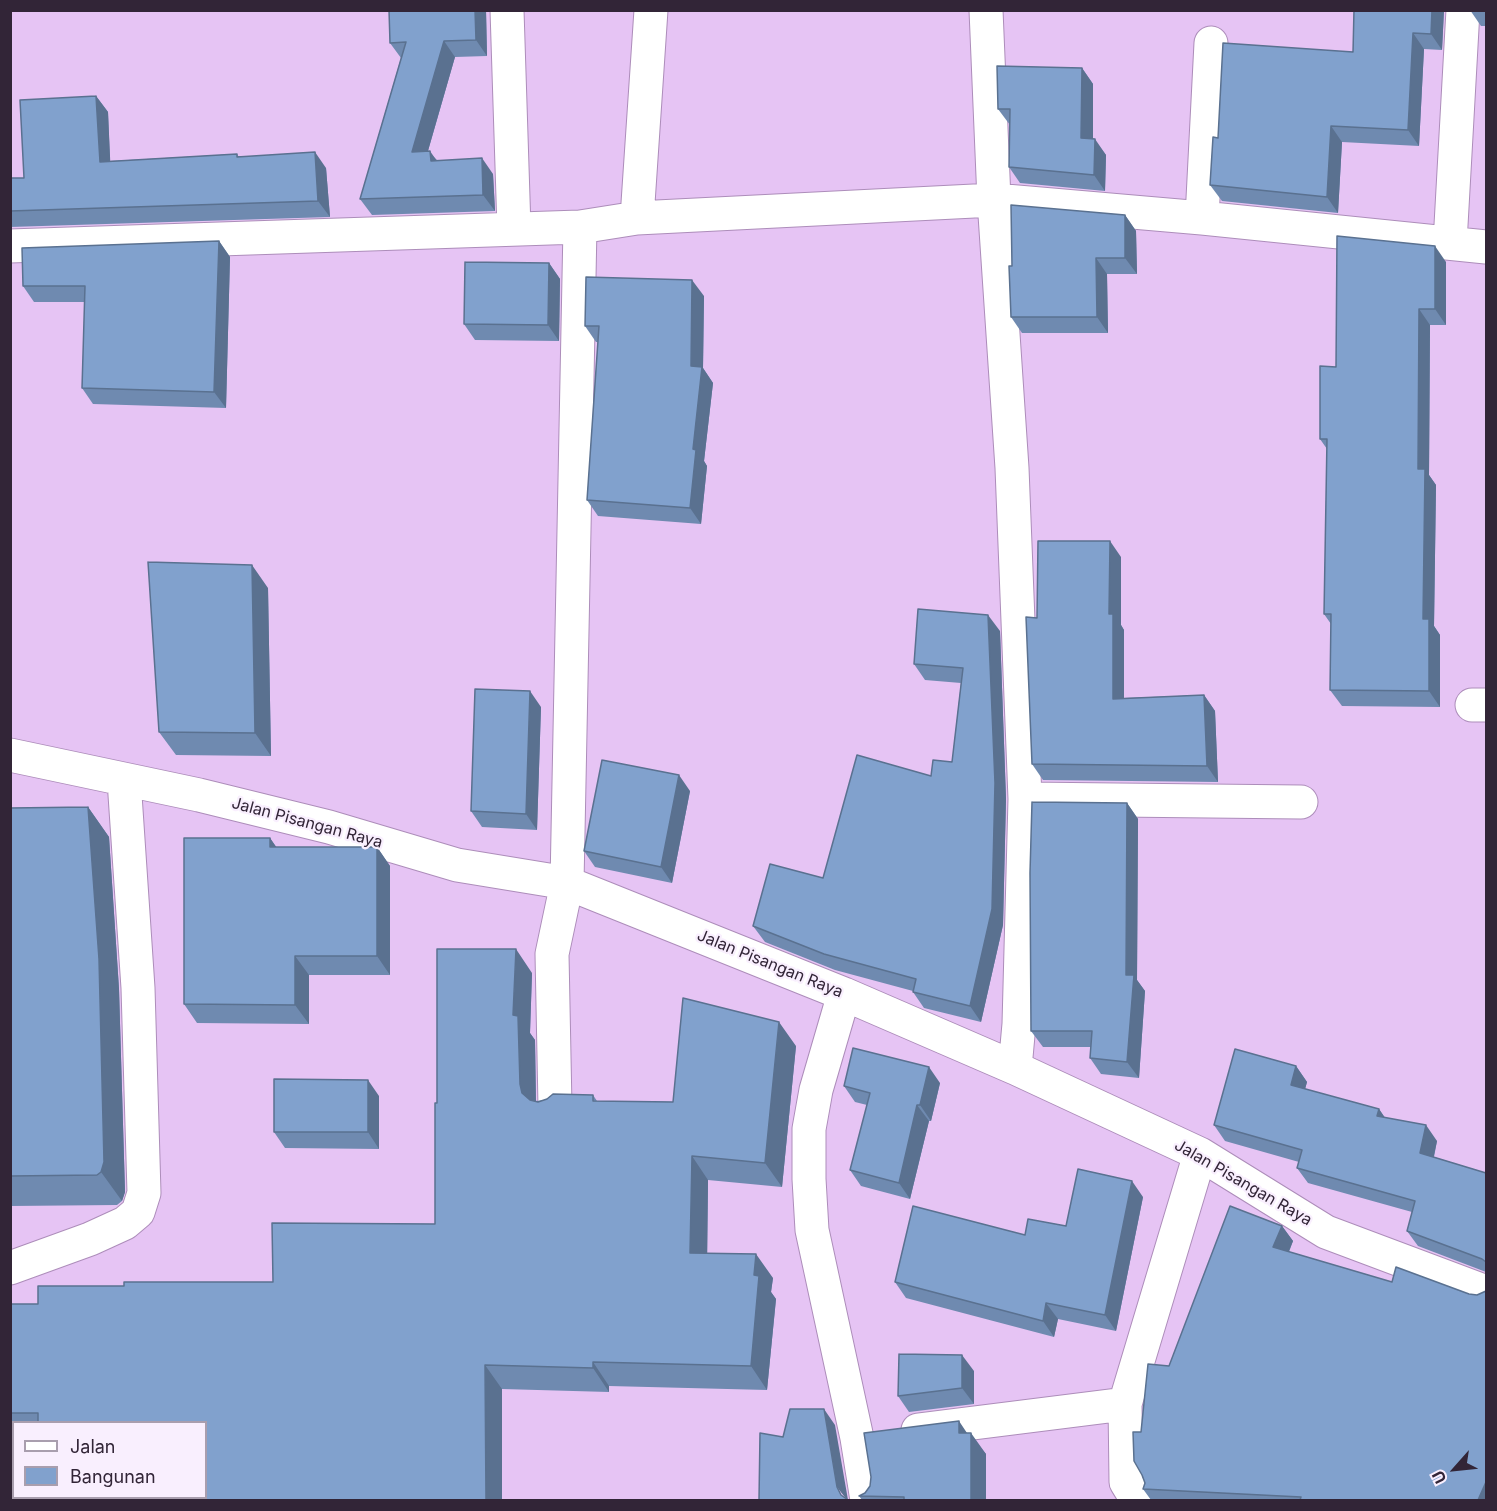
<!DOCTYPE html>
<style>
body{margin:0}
#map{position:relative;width:1497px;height:1511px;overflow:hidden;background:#e6c4f4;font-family:Inter,sans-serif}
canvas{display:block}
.frame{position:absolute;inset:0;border:12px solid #322537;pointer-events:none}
.legend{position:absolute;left:12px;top:1421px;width:195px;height:78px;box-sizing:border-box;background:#f9effe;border:2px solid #a99eae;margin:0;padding:8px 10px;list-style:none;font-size:18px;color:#322537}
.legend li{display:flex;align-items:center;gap:12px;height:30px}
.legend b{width:30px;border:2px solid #a99eae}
.north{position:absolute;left:1425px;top:1439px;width:60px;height:60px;-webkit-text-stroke:4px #f9effe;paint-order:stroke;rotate:243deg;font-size:16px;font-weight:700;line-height:24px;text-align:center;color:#322537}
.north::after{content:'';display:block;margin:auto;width:21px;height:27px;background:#322537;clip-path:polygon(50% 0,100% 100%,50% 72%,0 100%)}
</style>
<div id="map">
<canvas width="1497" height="1511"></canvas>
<div class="frame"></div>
<ul class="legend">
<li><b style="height:8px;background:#fff"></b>Jalan</li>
<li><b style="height:16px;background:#81a1cd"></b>Bangunan</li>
</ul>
<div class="north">U</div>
</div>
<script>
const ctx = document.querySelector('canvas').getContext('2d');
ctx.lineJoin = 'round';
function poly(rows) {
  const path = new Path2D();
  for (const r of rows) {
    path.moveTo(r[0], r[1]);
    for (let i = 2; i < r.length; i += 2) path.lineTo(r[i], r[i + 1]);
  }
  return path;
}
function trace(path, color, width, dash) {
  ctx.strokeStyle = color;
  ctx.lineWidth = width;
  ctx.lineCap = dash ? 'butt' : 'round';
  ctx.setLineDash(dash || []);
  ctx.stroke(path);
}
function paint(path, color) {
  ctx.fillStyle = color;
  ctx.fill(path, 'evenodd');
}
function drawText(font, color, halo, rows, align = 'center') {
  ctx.font = font + ' Inter,sans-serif';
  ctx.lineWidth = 4.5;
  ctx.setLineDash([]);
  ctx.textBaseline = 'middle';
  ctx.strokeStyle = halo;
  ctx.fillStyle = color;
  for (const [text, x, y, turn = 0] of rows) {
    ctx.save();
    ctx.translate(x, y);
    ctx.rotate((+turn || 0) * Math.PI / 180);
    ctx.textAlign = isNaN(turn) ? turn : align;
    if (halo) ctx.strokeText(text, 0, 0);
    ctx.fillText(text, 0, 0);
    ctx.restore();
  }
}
const minor = poly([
 [507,10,514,229],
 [986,10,994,200,1012,468,1025,799,1019,1024,1015,1068],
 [637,218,651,10],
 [1202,218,1211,43],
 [1450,243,1463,10],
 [10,246,580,227,637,218,994,200,1202,218,1486,247],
 [1472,705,1486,705],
 [10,755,199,795,329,827,457,865,567,883,844,994,1015,1068,1200,1154,1326,1232,1486,1292],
 [1025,799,1301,802],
 [844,994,816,1090,809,1129,809,1179,812,1230,857,1438,867,1500],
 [555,1107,552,954,567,883,580,227],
 [10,1268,90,1239,125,1223,138,1212,144,1193,138,988,124,780],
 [918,1430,1125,1404],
 [1137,1500,1126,1482,1125,1404,1200,1154]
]);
const wall = poly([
 [389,10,486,10,487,56,455,57,428,151,437,160,493,174,495,211,372,215,360,199,401,58,390,43],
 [1354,10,1444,10,1442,50,1424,49,1419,146,1342,142,1338,213,1222,201,1210,185,1218,138,1353,52],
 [1470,10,1486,10,1486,26,1481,26],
 [1082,68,1093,84,1093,138,1106,155,1105,191,1020,183,1009,167,1010,125,998,109],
 [96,96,108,112,110,161,237,154,238,156,326,168,330,217,10,227,10,178,24,178],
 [1125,215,1136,231,1137,274,1107,274,1108,333,1022,333,1011,317,1012,266],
 [219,241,230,257,226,408,93,404,82,388,85,302,34,302,23,286],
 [1446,262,1446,325,1430,325,1429,475,1436,485,1434,626,1440,635,1440,707,1342,706,1330,690,1331,624,1324,614,1327,449,1320,439],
 [549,263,560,279,559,341,475,340,464,324],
 [704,296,703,368,713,383,704,461,707,466,701,524,598,516,587,500,598,342,596,342,585,326],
 [1121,557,1121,625,1124,630,1124,698,1204,695,1215,711,1218,782,1043,780,1032,764,1037,618],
 [268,588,271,756,176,755,159,732],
 [1000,631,1006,799,1003,925,981,1022,924,1008,913,992,913,991,835,970,765,942,753,926,823,878,931,776,952,762,961,683,925,680,914,664],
 [541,707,537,830,482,827,471,811],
 [690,791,672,883,595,867,584,851],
 [1127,803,1138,819,1137,980,1145,991,1139,1078,1101,1074,1090,1058,1091,1047,1043,1047,1031,1031],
 [88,807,109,837,119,989,125,1192,122,1201,117,1205,10,1206,10,808],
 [270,838,276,847,377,847,390,866,390,975,309,975,309,1024,197,1023,184,1004],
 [532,973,530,1033,535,1040,536,1101,593,1095,597,1101,673,1102,796,1046,782,1187,708,1180,707,1253,773,1278,771,1292,776,1299,767,1390,609,1386,609,1392,502,1389,502,1500,124,1500,206,1422,14,1422,14,1437,10,1437,10,1304,38,1304,124,1286,273,1282,435,1224,437,1103],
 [1296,1066,1307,1082,1305,1089,1379,1109,1385,1118,1437,1141,1434,1157,1486,1173,1486,1272,1418,1246,1407,1231,1412,1212,1308,1183,1297,1168,1299,1162,1225,1141,1214,1125],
 [940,1083,931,1121,929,1121,910,1199,861,1186,850,1170,867,1105,855,1102,844,1086],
 [379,1096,379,1149,285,1148,274,1132],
 [1143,1197,1116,1331,1058,1319,1054,1337,906,1298,895,1282,1025,1235,1066,1226],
 [1282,1226,1293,1241,1289,1252,1486,1500,1151,1500,1143,1489,1145,1483,1141,1432,1169,1366],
 [974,1371,974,1404,909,1412,898,1396],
 [967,1433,986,1454,986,1500,862,1500,859,1496]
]);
const shadedWall = poly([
 [475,10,486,10,487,56,476,40],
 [1432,10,1444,10,1442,50,1431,34],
 [1413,33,1424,49,1419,146,1408,130],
 [444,41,455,57,423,168,412,152],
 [1082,68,1093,84,1093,154,1081,138],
 [96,96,108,112,111,178,100,162],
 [1331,126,1342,142,1338,213,1327,197],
 [1095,139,1106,155,1105,191,1094,175],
 [430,151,441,167,431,161],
 [315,152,326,168,330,217,318,201],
 [482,158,493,174,495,211,483,195],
 [1125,215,1136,231,1137,274,1125,258],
 [219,241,230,257,226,408,214,392],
 [1435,246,1446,262,1446,325,1435,309],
 [1096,258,1107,274,1108,333,1097,317],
 [549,263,560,279,559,341,548,325],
 [692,280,704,296,703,368,713,383,704,461,707,466,701,524,690,508,693,449,691,366],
 [1419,309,1430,325,1429,475,1436,485,1434,626,1440,635,1440,707,1429,691,1423,619,1418,469],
 [1110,541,1121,557,1121,625,1124,630,1124,715,1113,699,1109,614],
 [252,565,268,588,271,756,255,733],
 [988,615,1000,631,1006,799,1003,925,981,1022,970,1006],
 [530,691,541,707,537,830,526,814],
 [1204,695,1215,711,1218,782,1207,766],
 [679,775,690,791,672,883,661,867],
 [1127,803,1138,819,1137,980,1145,991,1139,1078,1127,1062,1126,975],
 [88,807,109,837,119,989,125,1192,122,1201,101,1172],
 [270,838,284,858,270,847],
 [377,847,390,866,390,975,377,956],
 [516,949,532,973,530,1033,535,1040,536,1107,522,1093,520,1084,513,1015],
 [295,956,309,975,309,1024,295,1005],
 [779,1022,796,1046,782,1187,765,1163],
 [1296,1066,1307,1082,1302,1100,1291,1085],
 [929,1067,940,1083,931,1121,920,1105],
 [368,1080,379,1096,379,1149,368,1132],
 [917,1105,929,1121,910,1199,899,1183],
 [1379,1109,1390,1125,1377,1116],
 [1426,1125,1437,1141,1431,1169,1420,1153],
 [692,1156,708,1180,707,1276,690,1253],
 [1132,1181,1143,1197,1116,1331,1105,1315],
 [1282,1226,1293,1241,1284,1263,1273,1247],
 [756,1254,773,1278,771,1292,776,1299,767,1390,751,1366,754,1275],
 [1046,1303,1058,1319,1054,1337,1043,1321],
 [962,1355,974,1371,974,1404,962,1388],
 [593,1362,609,1386,609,1392,593,1368],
 [485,1365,502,1389,502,1500,486,1500],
 [824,1409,835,1425,848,1500,847,1500,837,1487],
 [959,1421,971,1439,971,1433,986,1454,986,1500,971,1500,959,1433],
 [1486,1482,1486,1500,1478,1500]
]);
const building = poly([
 [389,10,475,10,476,40,444,41,412,152,430,151,431,161,482,158,483,195,360,199,406,42,390,43,389,10],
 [1354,10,1432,10,1431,34,1413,33,1408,130,1331,126,1327,197,1210,185,1213,137,1218,138,1223,43,1353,52,1354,10],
 [997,66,1082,68,1081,138,1095,139,1094,175,1009,167,1010,109,998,109,997,66],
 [96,96,100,162,237,154,237,157,315,152,318,201,10,211,10,178,24,178,20,100,96,96],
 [1011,205,1125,215,1125,258,1096,258,1097,317,1011,317,1009,266,1012,266,1011,205],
 [1337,236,1435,246,1435,309,1419,309,1418,469,1425,469,1423,619,1429,619,1429,691,1330,690,1331,614,1324,614,1327,439,1320,439,1320,366,1336,367,1337,236],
 [219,241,214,392,82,388,85,286,23,286,22,248,219,241],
 [465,262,549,263,548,325,464,324,465,262],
 [586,277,692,280,691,366,702,367,693,449,696,450,690,508,587,500,599,326,585,326,586,277],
 [1038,541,1110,541,1109,614,1113,614,1113,699,1204,695,1207,766,1032,764,1026,617,1037,618,1038,541],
 [148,562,252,565,255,733,159,732,148,562],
 [918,609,988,615,995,783,992,909,970,1006,913,992,916,979,824,954,753,926,770,864,823,878,857,755,931,776,933,760,952,762,963,668,914,664,918,609],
 [475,689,530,691,526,814,471,811,475,689],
 [602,760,679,775,661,867,584,851,602,760],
 [1032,802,1127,803,1126,975,1134,975,1127,1062,1090,1058,1092,1031,1031,1031,1030,873,1032,802],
 [88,807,99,959,104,1162,101,1172,97,1175,10,1176,10,808,88,807],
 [184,838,270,838,270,847,377,847,377,956,295,956,295,1005,184,1004,184,838],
 [437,949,516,949,513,1015,518,1016,520,1084,522,1093,530,1100,538,1102,547,1099,553,1094,593,1095,593,1101,673,1102,683,998,779,1022,765,1163,692,1156,690,1253,756,1254,754,1275,759,1276,751,1366,593,1362,593,1368,485,1365,486,1500,124,1500,124,1497,206,1497,206,1422,38,1422,38,1413,10,1413,10,1304,38,1304,38,1286,124,1286,124,1282,273,1282,272,1223,435,1224,435,1103,437,1103,437,949],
 [853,1048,929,1067,920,1105,917,1105,899,1183,850,1170,870,1093,844,1086,853,1048],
 [1235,1049,1296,1066,1291,1085,1379,1109,1377,1116,1426,1125,1420,1153,1486,1173,1486,1262,1482,1259,1407,1231,1415,1201,1297,1168,1302,1150,1214,1125,1235,1049],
 [274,1079,368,1080,368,1132,274,1132,274,1079],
 [1078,1169,1132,1181,1105,1315,1046,1303,1043,1321,895,1282,913,1206,1025,1235,1028,1219,1066,1226,1078,1169],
 [1230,1206,1282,1226,1273,1247,1392,1282,1396,1267,1469,1294,1477,1295,1486,1291,1486,1482,1478,1500,1300,1500,1301,1497,1143,1489,1145,1483,1142,1475,1134,1461,1133,1432,1141,1432,1148,1364,1169,1366,1230,1206],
 [899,1354,962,1355,962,1388,898,1396,899,1354],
 [790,1409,824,1409,837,1487,841,1495,848,1500,759,1500,760,1433,783,1437,790,1409],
 [959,1421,959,1433,971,1433,971,1500,904,1500,904,1497,859,1496,865,1493,870,1486,871,1477,864,1433,959,1421]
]);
const streetNames = [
 ["Jalan Pisangan Raya",307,823,15],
 ["Jalan Pisangan Raya",770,964,22],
 ["Jalan Pisangan Raya",1243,1183,30]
];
trace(minor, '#ad8dba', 35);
trace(minor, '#fff', 33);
paint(wall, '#6f8ab0');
paint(shadedWall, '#5a7190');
paint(building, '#81a1cd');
trace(building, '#5a7190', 1.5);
drawText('16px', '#322537', '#f9effe', streetNames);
</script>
